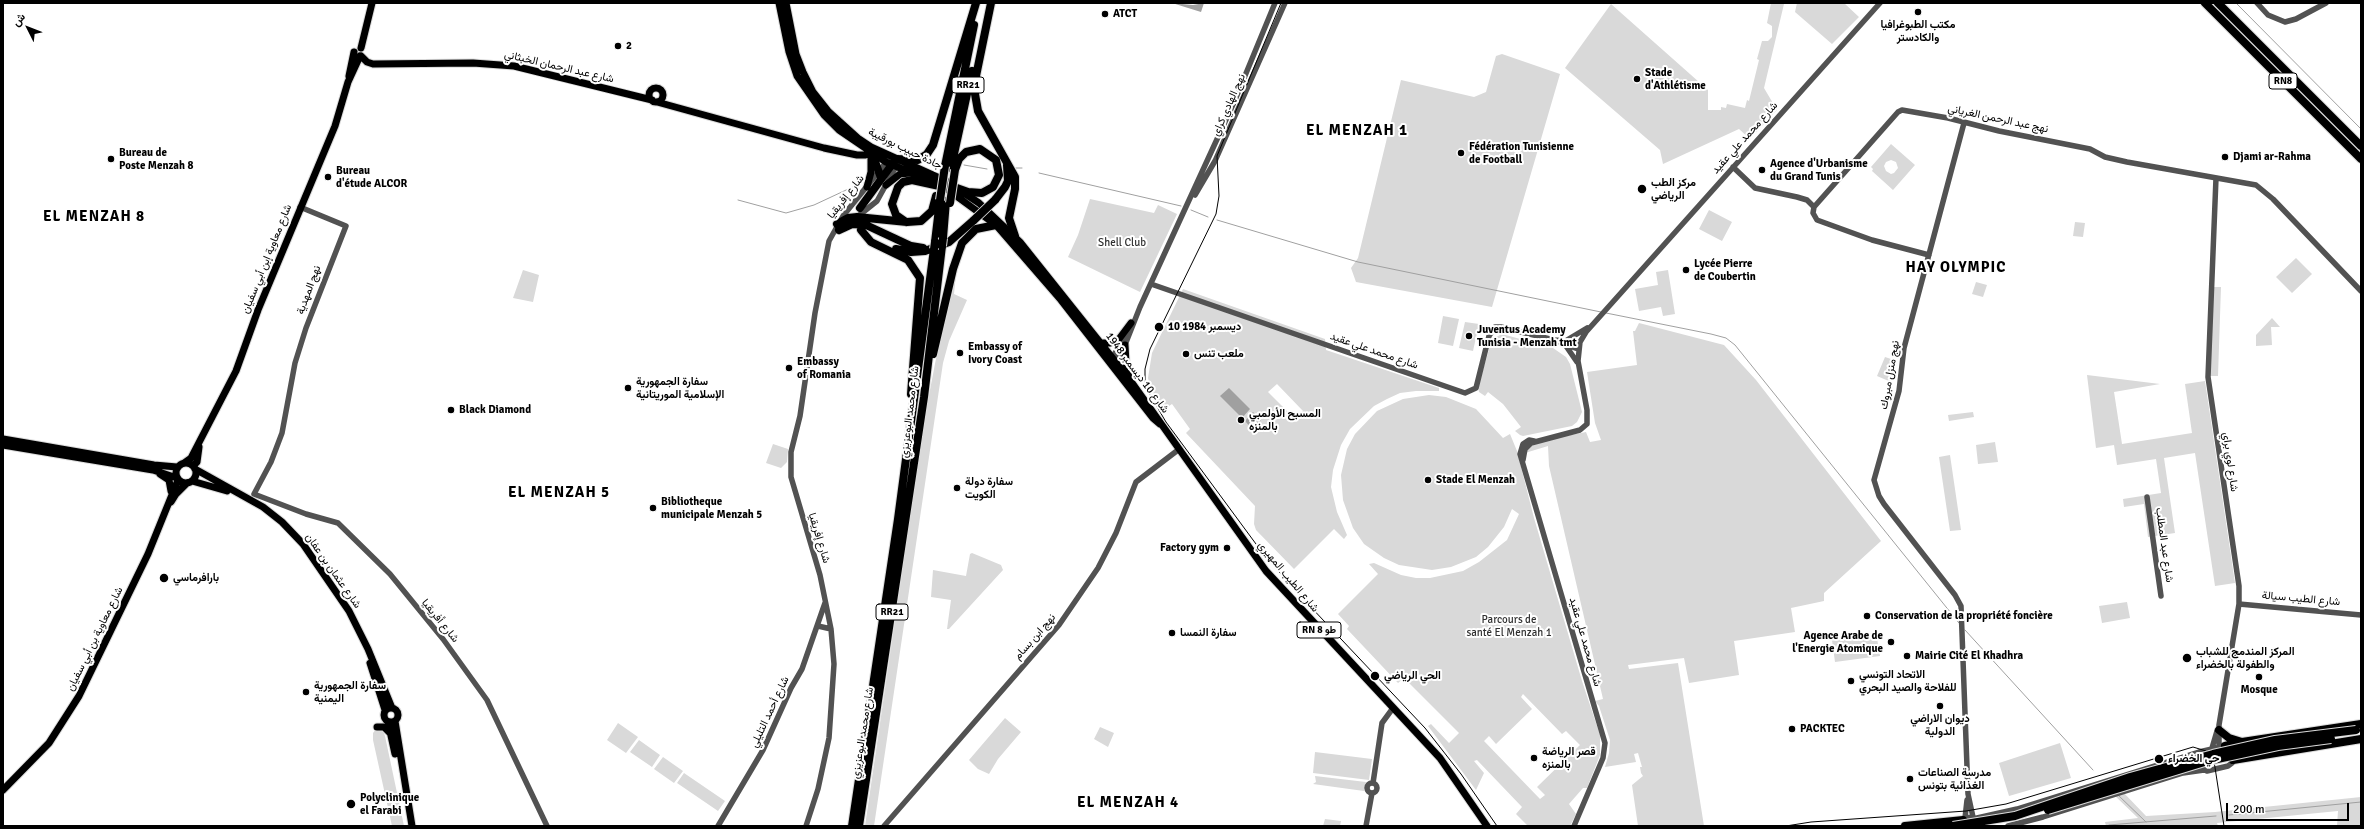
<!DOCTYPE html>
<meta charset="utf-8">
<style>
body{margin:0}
#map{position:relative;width:2364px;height:829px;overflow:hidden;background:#fff;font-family:Signika,Vazirmatn,sans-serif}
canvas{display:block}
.frame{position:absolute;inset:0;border:4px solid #000;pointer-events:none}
.north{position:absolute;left:8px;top:8px;width:40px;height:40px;-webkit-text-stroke:3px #fff;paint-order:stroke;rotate:312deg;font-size:11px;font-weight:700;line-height:16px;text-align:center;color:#000}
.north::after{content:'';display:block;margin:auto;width:14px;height:18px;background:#000;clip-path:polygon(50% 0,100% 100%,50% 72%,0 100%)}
.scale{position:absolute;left:2226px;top:803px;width:123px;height:18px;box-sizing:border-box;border:2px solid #000;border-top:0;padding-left:5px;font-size:12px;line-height:14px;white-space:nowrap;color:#000;-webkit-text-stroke:3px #fff;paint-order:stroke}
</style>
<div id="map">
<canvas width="2364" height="829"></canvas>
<div class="frame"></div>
<div class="north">ش</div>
<div class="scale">200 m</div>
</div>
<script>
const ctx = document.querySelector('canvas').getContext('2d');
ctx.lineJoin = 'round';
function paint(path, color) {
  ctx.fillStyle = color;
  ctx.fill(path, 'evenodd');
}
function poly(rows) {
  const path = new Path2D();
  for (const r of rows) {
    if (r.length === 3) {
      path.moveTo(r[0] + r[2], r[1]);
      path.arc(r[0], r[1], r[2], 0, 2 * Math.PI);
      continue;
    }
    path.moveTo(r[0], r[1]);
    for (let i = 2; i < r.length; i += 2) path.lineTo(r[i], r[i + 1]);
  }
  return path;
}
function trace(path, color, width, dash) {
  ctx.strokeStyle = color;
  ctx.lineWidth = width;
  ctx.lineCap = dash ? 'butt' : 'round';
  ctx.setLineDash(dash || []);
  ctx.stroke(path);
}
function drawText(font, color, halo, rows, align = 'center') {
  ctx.font = font + ' Signika,Vazirmatn,sans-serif';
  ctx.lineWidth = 4;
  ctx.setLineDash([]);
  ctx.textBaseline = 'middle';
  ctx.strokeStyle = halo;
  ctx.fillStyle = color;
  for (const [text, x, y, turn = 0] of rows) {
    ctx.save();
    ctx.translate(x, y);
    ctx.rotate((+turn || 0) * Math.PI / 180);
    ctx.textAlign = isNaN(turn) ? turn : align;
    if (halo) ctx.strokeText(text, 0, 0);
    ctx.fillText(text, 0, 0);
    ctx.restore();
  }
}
const green = poly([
 [1771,3,1784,4,1764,88,1777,110,1750,139,1739,129,1663,164,1660,150,1565,68,1611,4,1708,90,1708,110,1721,110,1721,107,1726,108,1727,104,1745,108,1747,100,1749,101,1759,60,1757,59,1762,41,1768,41,1772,37,1772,26,1767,23],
 [1797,3,1844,3,1859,17,1832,44,1795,12],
 [1502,54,1560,74,1492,307,1356,282,1351,268,1358,258,1401,80,1474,97,1486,92,1496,56],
 [1891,144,1915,165,1893,190,1872,171,1873,169,1871,167],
 [1891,160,1896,162,1898,168,1894,173,1891,174,1886,171,1884,166,1886,162],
 [1090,199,1154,213,1158,205,1177,214,1140,292,1068,257,1078,235],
 [1709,210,1732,222,1722,241,1699,229],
 [2075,222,2085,223,2083,237,2073,236],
 [2296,258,2312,274,2292,293,2276,277],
 [957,264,954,294,967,300,949,341,943,363,874,826,865,826,924,421,944,317],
 [523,270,539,275,533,302,513,298],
 [1668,270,1675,314,1663,316,1661,307,1639,311,1635,289,1658,285,1656,272],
 [1976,282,1987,285,1983,297,1972,294],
 [2212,287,2221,287,2218,376,2208,376],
 [1183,289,1325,339,1326,350,1439,388,1439,391,1416,391,1400,393,1387,399,1374,406,1350,429,1341,445,1333,470,1331,487,1337,512,1347,535,1344,539,1334,529,1294,569,1256,530,1254,524,1255,506,1186,433,1190,429,1172,404,1163,410,1151,389,1148,378,1152,353],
 [1277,384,1303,411,1295,419,1268,392],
 [1443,316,1459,319,1453,346,1438,343],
 [2272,318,2280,327,2271,327,2272,345,2256,346,2256,335],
 [1465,322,1479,324,1473,351,1459,348],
 [1639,323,1724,345,1756,380,1881,541,1824,593,1824,601,1791,608,1795,632,1734,641,1739,675,1689,683,1684,658,1628,665,1629,669,1678,663,1704,826,1638,826,1632,785,1643,776,1641,773,1640,767,1642,767,1638,753,1634,754,1636,762,1605,767,1609,753,1610,740,1599,706,1595,701,1603,699,1549,466,1548,446,1525,453,1531,443,1586,432,1590,442,1601,440,1595,423,1587,372,1637,365,1633,331,1635,331],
 [1502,334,1553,348,1566,357,1570,364,1582,412,1577,422,1572,426,1523,436,1520,435,1515,431,1521,427,1503,404,1488,392,1485,396,1479,392,1478,387,1492,339],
 [1885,357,1897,361,1891,382,1877,376],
 [2087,375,2160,384,2114,392,2122,444,2192,433,2185,384,2205,381,2235,583,2215,586,2195,453,2164,458,2175,533,2148,537,2144,504,2124,507,2123,499,2161,493,2156,459,2117,465,2114,445,2096,448],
 [1429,395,1446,397,1476,409,1503,438,1510,434,1517,451,1534,518,1582,681,1600,735,1600,755,1587,788,1583,788,1569,804,1576,814,1570,826,1528,826,1516,814,1522,807,1477,760,1474,761,1484,773,1476,790,1428,726,1431,724,1449,743,1459,733,1404,678,1398,683,1347,629,1349,626,1338,614,1378,574,1369,564,1374,563,1401,575,1416,578,1430,578,1463,571,1479,562,1507,540,1519,514,1512,509,1504,527,1488,547,1476,557,1451,567,1432,570,1399,565,1384,558,1364,544,1353,528,1343,500,1341,475,1347,449,1355,434,1377,411,1403,399],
 [1523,694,1562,734,1566,731,1580,745,1537,787,1545,795,1540,799,1484,741,1489,736,1496,744,1532,709,1521,697],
 [1973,412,1974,417,1949,421,1948,415],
 [1995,442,1998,462,1978,464,1976,445],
 [773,444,788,449,787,462,781,468,766,463],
 [1950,455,1961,530,1950,531,1939,457],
 [972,553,1001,565,1003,570,949,629,947,629,951,600,931,597,933,570,966,576,970,554],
 [2127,602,2130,618,2102,623,2099,606],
 [1876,632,1880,656,1835,662,1832,640],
 [1005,718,1021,732,998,759,989,774,978,769,969,760],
 [618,723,638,737,626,753,607,740],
 [1100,727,1114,733,1108,747,1094,739],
 [376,729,383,731,385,736,404,826,392,826,373,740,373,733],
 [639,740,660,755,652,767,630,752],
 [2060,743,2071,778,2009,796,1999,763],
 [1315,752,1372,759,1369,780,1313,773],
 [663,757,683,771,674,783,654,769],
 [684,773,725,801,718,811,677,783],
 [1315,776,1366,782,1364,791,1313,784,1316,782],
 [2122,791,2146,816,2215,812,2361,797,2361,826,2337,826,2338,811,2217,823,2218,826,2106,826,2105,822,2138,818,2113,794],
 [1325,819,1341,821,1340,826,1323,826]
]);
const water = poly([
 [1172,3,1193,5,1204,3,1201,12],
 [1229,388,1250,409,1242,418,1220,396],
 [1253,412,1261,420,1252,429,1245,421]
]);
const stream = poly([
 [2237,4,2361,129],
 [964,165,987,169],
 [1016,168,1022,168],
 [1039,173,1181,206],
 [738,200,786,213,814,205,859,184],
 [1191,210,1208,217],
 [1217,220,1358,262,1601,312],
 [1606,313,1711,334,1726,338,1735,345,1959,623],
 [1965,630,2093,770],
 [2118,795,2146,822],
 [2229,815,2361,802],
 [2109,825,2216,816]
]);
const minor = poly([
 [2257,3,2268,15,2285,22,2296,19,2326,3],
 [1964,123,1904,348,1899,391,1874,480,1879,496,1884,504,1955,595,1961,606,1968,794,1973,817],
 [1733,167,1755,188,1797,197,1807,200,1814,207],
 [2216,178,2208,377,2239,586,2239,604,2219,725,2219,747],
 [1195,195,1215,161,1285,3],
 [300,207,346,226,306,328,295,363,282,433,271,462,254,494,306,514,338,523,390,574,443,639,487,700,547,826],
 [1814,207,1898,112,1902,110,1948,118,1999,131,2090,149,2105,157,2127,162,2256,185,2273,199,2361,291],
 [1814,207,1813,213,1817,220,1872,240,1929,255],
 [857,217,877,201,898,163],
 [1151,284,1465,393,1476,388,1489,336,1495,327,1501,327,1550,339,1578,349],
 [1554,340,1580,342],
 [1567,340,1587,328],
 [1566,346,1577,362],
 [1113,357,1119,356,1123,350,1140,307,1235,100,1275,3],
 [1113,357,1124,336],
 [1534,441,1529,440,1523,444,1520,454,1605,743,1603,758,1574,826],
 [1523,460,1525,449,1531,443,1580,430,1587,424,1587,410,1578,361,1580,342,1586,332,1880,3],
 [2147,497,2161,596],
 [2239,604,2361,615],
 [818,626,831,629],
 [2225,746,2231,750,2233,756,2232,763,2228,766,2207,771,2198,766,2196,758,2199,752,2225,746],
 [2212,748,2217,731],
 [1373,783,1382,723,1393,708],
 [1372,788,5],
 [1965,818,1967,800],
 [1977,818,2017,809,2199,752],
 [1961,823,1965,818,1973,817,1979,821,1982,826],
 [718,826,763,750,791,688,802,669,825,603],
 [806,826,818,789,829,738,834,664,831,629,820,575,791,477,791,452,800,416,815,313,829,241,843,216,888,160],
 [884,826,1059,625,1098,568,1116,533,1136,482,1178,450],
 [1366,826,1372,793],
 [2008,826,2043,817,2183,773,2204,770]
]);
const major = poly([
 [779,3,789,52,797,76,824,115,839,130,886,162,944,187,996,225,1061,300,1153,418,1160,424],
 [786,3,796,54,803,72,813,92,828,111,859,139,871,147,946,181,979,203,1020,242,1130,380,1266,571,1440,758,1487,826],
 [361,48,372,3],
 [361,56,367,62,373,64,473,63,514,66,652,100],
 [349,76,354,52],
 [656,95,7],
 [657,102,824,148,857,155,865,155,871,152],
 [886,185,900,174,910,173],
 [867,187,871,172,871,153],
 [1101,343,1110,343,1119,339,1131,323],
 [1125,345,1126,363,1129,376],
 [3,439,154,465,177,467],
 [3,445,153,470,177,478],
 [186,473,10],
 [184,463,191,458,236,371,258,310,335,126,348,82,360,56],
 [193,466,197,462,199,447],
 [195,469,263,507,282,522,303,544,349,611,368,649,392,708],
 [160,474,169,480,171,491],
 [192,481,227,491],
 [171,502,176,494,187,483],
 [370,663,385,710],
 [391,715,7],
 [395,721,412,826],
 [388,722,395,754],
 [377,727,384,727,390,733],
 [3,790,49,743,79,696,148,554,178,480]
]);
const highway = poly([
 [991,3,975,81,975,94,978,111,1015,177,1015,189,1009,218,1015,236],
 [2205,3,2361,159],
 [2218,3,2361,146],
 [872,153,881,178],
 [945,166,974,25],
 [951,168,972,71],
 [954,187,968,192,982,193,993,187,999,175,996,160,980,149,966,152,959,159,955,170],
 [995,200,1005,187,1008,181,1007,165],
 [860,208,896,159,918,160,927,154,933,145,976,3],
 [906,222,896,215,892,204,898,187,903,182,912,180,944,187],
 [837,224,848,218,857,217,907,222,921,221,932,211,936,196],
 [839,230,852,224,866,225,911,246,923,248],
 [861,230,871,242,908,260,920,278,911,394],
 [943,238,946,201],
 [935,242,940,200],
 [896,249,911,252,925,251,949,242,974,220],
 [933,354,953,269,962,243,976,229,996,225],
 [2219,730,2229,738,2242,742,2361,724],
 [2225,746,2241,742],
 [2233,760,2361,739],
 [852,826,898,519,934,249],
 [859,826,924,397,942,246],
 [1905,826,1963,820]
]);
const tram = poly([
 [1281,3,1217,156,1219,196,1216,214,1150,349,1145,369,1145,383,1150,395,1166,422,1256,544,1291,586,1425,728,1461,774,1497,826],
 [1786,826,1811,822,1966,811,2006,804,2193,747,2206,751,2214,761,2224,826]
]);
const highwayBridge = poly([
 [940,200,945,166],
 [950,203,955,170],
 [974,220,995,200],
 [942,246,943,238],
 [934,249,935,242],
 [2048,810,2208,761,2278,746,2331,739],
 [1953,826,2015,816,2130,777,2213,754,2275,740,2356,730]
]);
const markers = [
 [1918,12,4,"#000"],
 [1105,14,4,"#000"],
 [618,46,4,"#000"],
 [1637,79,4,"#000"],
 [1461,153,4,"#000"],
 [2225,157,4,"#000"],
 [111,159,4,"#000"],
 [1762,170,4,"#000"],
 [328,177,4,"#000"],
 [1642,189,5,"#000"],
 [1686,270,4,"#000"],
 [1159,327,5,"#000"],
 [1469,336,4,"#000"],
 [960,353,4,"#000"],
 [1186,354,4,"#000"],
 [789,368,4,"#000"],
 [628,388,4,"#000"],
 [451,410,4,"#000"],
 [1241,420,4,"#000"],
 [1428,480,4,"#000"],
 [957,488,4,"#000"],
 [653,508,4,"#000"],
 [1227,548,4,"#000"],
 [164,578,5,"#000"],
 [1867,616,4,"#000"],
 [1172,633,4,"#000"],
 [1891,642,4,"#000"],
 [1907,656,4,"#000"],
 [2187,658,5,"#000"],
 [1375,676,5,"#000"],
 [2259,677,4,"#000"],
 [1851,681,4,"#000"],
 [306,692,4,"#000"],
 [1940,706,4,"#000"],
 [1792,729,4,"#000"],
 [1534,758,4,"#000"],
 [2159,759,5,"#000"],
 [1910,779,4,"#000"],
 [351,804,5,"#000"]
];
const shields = [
 [2283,81,28],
 [968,85,32],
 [892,612,32],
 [1319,630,44]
];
const shieldNames = [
 ["RN8",2283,81],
 ["RR21",968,85],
 ["RR21",892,612],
 ["RN 8 طو",1319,630]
];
const poiNames = [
 ["ATCT",1113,14],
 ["مكتب الطبوغرافيا",1918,25,"center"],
 ["والكادستر",1918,38,"center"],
 ["2",626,46],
 ["Stade",1645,73],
 ["d'Athlétisme",1645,86],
 ["Fédération Tunisienne",1469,147],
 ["de Football",1469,160],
 ["Bureau de",119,153],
 ["Poste Menzah 8",119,166],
 ["Djami ar-Rahma",2233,157],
 ["Agence d'Urbanisme",1770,164],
 ["du Grand Tunis",1770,177],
 ["Bureau",336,171],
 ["d'étude ALCOR",336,184],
 ["مركز الطب",1651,183],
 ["الرياضي",1651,196],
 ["Lycée Pierre",1694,264],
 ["de Coubertin",1694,277],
 ["10 ديسمبر 1984",1168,327],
 ["Juventus Academy",1477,330],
 ["Tunisia - Menzah tmt",1477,343],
 ["Embassy of",968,347],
 ["Ivory Coast",968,360],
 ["ملعب تنس",1194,354],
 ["Embassy",797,362],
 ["of Romania",797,375],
 ["سفارة الجمهورية",636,382],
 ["الإسلامية الموريتانية",636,395],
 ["Black Diamond",459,410],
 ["المسبح الأولمبي",1249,414],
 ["بالمنزه",1249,427],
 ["Stade El Menzah",1436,480],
 ["سفارة دولة",965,482],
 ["الكويت",965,495],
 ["Bibliotheque",661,502],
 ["municipale Menzah 5",661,515],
 ["Factory gym",1219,548,"right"],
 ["بارافرماسي",173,578],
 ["Conservation de la propriété foncière",1875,616],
 ["سفارة النمسا",1180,633],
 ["Agence Arabe de",1883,636,"right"],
 ["l'Energie Atomique",1883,649,"right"],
 ["المركز المندمج للشباب",2196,652],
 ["والطفولة بالخضراء",2196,665],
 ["Mairie Cité El Khadhra",1915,656],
 ["الاتحاد التونسي",1859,675],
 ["للفلاحة والصيد البحري",1859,688],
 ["الحي الرياضي",1384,676],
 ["سفارة الجمهورية",314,686],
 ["اليمنية",314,699],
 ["Mosque",2259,690,"center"],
 ["ديوان الاراضي",1940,719,"center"],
 ["الدولية",1940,732,"center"],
 ["PACKTEC",1800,729],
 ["قصر الرياضة",1542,752],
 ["بالمنزه",1542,765],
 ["حي الخضراء",2168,759],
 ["مدرسة الصناعات",1918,773],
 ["الغذائية بتونس",1918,786],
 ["Polyclinique",360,798],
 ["el Farabi",360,811]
];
const streetNames = [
 ["شارع عبد الرحمان الخبثاني",559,67,13],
 ["نهج الهادي كراي",1229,105,-66],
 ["نهج عبد الرحمن الغرياني",1998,119,12],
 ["شارع محمد علي عقيد",1745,138,-48],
 ["جادة حبيب بورقيبة",905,149,26],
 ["شارع إفريقيا",846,197,-52],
 ["شارع معاوية إبن أبي سفيان",267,259,-68],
 ["نهج المهدية",309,290,-70],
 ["شارع محمد علي عقيد",1374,351,19],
 ["شارع 10 ديسمبر 1948",1137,373,53],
 ["نهج منزل مبروك",1890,375,-80],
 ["شارع محمد البوعزيزي",910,412,-83],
 ["شارع لوي براي",2230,462,82],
 ["شارع إفريقيا",819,538,73],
 ["شارع عبد المطلب",2164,545,82],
 ["شارع عثمان بن عفان",333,571,55],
 ["شارع الطيب المهيري",1288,577,50],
 ["شارع الطيب سيالة",2301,599,5],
 ["شارع أفريقيا",440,621,51],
 ["نهج ابن بسام",1035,637,-49],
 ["شارع معاوية بن أبي سفيان",95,639,-64],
 ["شارع محمد علي عقيد",1585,642,74],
 ["شارع أحمد التليلي",770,712,-65],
 ["شارع محمد البوعزيزي",863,733,-81]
];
const parkNames = [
 ["Shell Club",1122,243],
 ["Parcours de",1509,620],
 ["santé El Menzah 1",1509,633]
];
const districtNames = [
 ["EL MENZAH 1",1357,131],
 ["EL MENZAH 8",94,217],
 ["HAY OLYMPIC",1956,268],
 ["EL MENZAH 5",559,493],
 ["EL MENZAH 4",1128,803]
];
paint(green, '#d9d9d9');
paint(water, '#a0a0a0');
trace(stream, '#a0a0a0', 1);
trace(major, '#dbdbdb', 9);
trace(highway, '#dbdbdb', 10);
trace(minor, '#525252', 5.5);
trace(major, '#000', 7);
trace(highway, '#000', 8);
trace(tram, '#000', 1);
trace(highwayBridge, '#dbdbdb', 10, []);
trace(highwayBridge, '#000', 8);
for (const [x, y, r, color] of markers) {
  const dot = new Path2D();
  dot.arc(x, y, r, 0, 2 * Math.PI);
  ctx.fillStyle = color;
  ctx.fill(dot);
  trace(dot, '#fff', 1.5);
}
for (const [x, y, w] of shields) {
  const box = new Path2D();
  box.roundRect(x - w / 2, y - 8, w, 16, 3);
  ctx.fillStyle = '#fff';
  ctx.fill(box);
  trace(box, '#000', 1);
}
drawText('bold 10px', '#000', null, shieldNames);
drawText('bold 11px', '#000', '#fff', poiNames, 'left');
drawText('11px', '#000', '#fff', streetNames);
drawText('11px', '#303030', '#fff', parkNames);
ctx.letterSpacing = '1px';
drawText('bold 15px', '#000', '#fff', districtNames);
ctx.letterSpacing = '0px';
</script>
